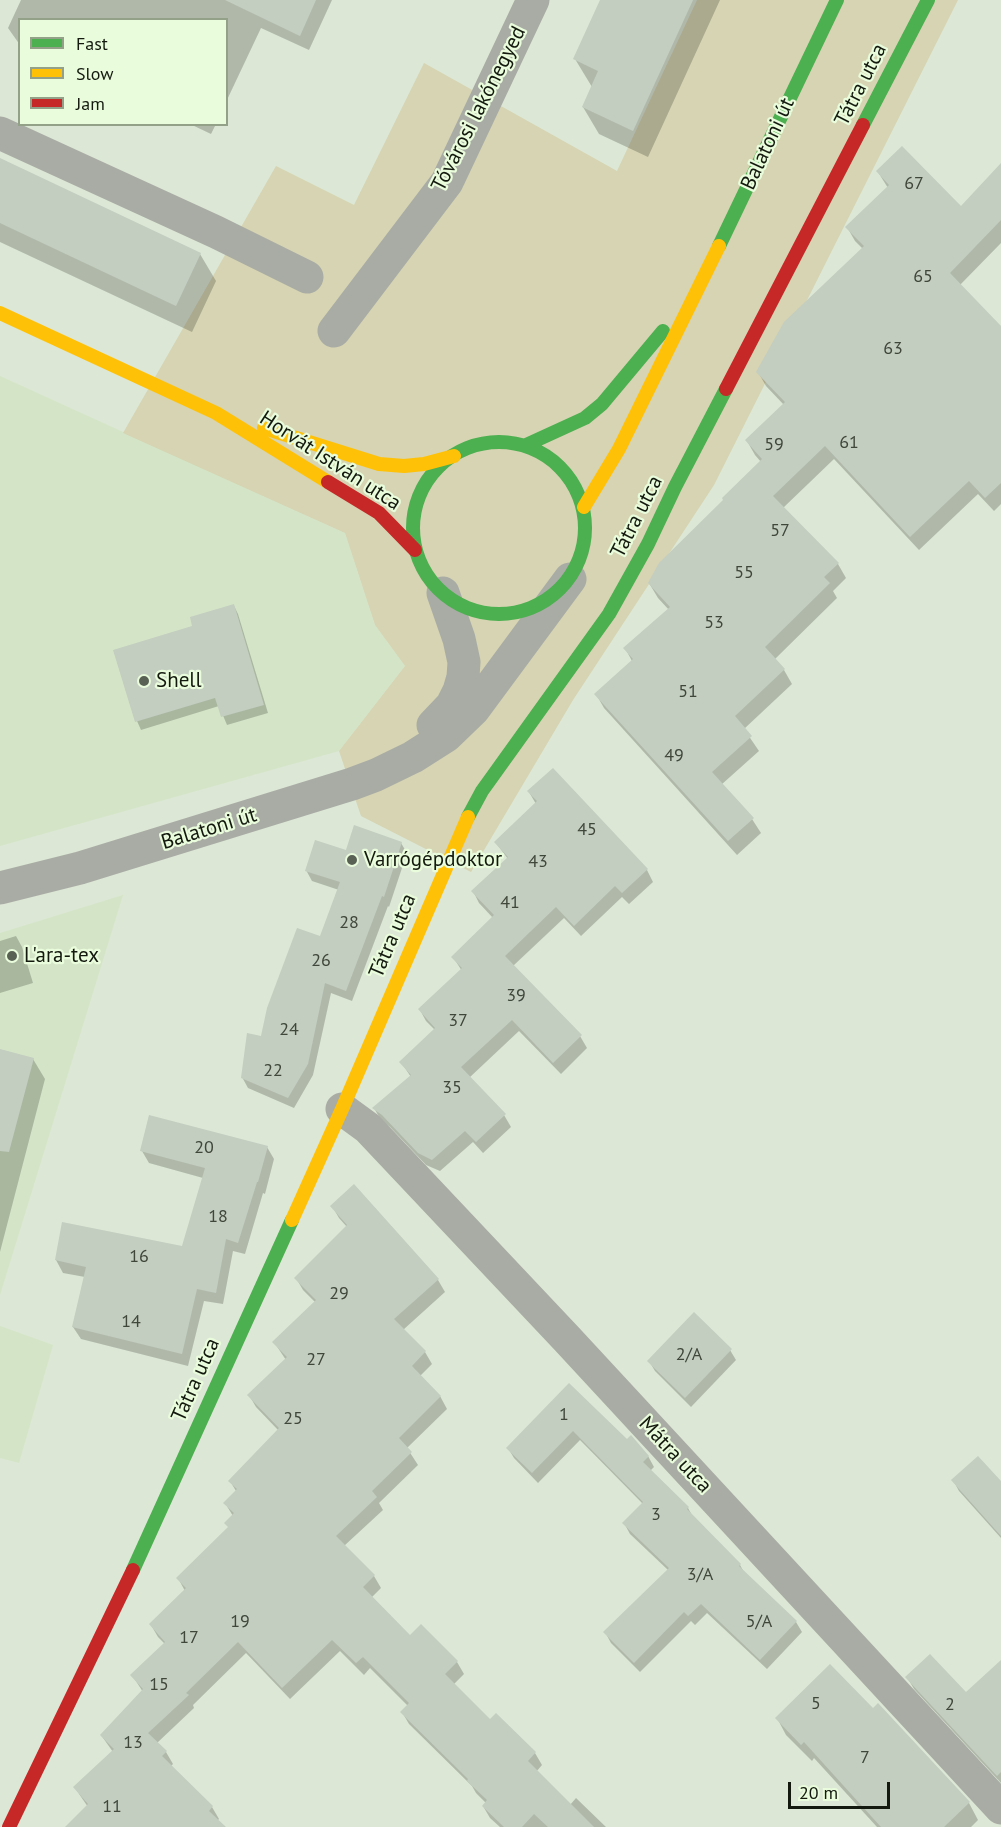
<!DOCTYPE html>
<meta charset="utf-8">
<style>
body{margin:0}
#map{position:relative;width:1001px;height:1827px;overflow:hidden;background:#dce7d5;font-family:"PT Sans",sans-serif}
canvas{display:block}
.legend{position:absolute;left:18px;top:18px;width:210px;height:108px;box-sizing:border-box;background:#e9fcdb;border:2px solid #93a189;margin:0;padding:8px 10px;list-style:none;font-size:18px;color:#13190e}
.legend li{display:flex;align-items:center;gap:12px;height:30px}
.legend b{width:30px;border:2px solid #93a189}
.scale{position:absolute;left:788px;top:1782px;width:102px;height:27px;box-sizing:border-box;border:3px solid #13190e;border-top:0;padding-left:8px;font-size:18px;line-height:21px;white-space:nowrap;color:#13190e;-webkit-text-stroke:4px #e9fcdb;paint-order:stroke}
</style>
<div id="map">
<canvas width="1001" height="1827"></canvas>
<ul class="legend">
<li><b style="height:8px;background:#4caf50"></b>Fast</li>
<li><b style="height:8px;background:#ffc107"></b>Slow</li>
<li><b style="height:8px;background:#c62828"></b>Jam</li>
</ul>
<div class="scale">20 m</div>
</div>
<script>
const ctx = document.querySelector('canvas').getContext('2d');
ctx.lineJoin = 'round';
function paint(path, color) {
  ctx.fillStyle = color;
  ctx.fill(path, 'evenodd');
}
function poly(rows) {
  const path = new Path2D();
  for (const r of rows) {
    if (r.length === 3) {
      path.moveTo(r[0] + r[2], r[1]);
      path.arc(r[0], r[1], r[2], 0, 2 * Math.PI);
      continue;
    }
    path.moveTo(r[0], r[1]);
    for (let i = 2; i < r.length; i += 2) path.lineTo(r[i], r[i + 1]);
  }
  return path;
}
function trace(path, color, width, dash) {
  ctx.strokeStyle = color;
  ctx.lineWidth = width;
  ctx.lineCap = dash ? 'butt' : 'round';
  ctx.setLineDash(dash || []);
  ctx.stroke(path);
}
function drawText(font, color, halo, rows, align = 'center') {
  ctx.font = font + ' "PT Sans",sans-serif';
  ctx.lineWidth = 4.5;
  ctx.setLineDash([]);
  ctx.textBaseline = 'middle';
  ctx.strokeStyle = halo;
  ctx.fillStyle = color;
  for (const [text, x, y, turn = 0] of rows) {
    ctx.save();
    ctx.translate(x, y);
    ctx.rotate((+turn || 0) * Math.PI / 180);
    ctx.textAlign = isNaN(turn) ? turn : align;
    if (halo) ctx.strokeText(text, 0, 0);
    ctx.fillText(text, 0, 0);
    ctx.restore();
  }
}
const built = poly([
 [0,376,345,533,375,625,405,666,339,751,0,846],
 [123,895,0,1295,0,933],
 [0,1326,53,1345,19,1463,0,1458]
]);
const green = poly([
 [697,0,958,0,714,485,573,700,471,872,361,816,339,751,405,666,375,625,345,533,123,433,276,166,354,205,424,63,617,171]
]);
const shadow = poly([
 [21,0,332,0,309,50,261,28,226,102,226,20,20,20,20,45,8,28],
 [602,0,720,0,648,157,599,134,583,107,592,87,575,59],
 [190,124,216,124,211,134],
 [0,160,200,254,216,281,192,332,0,242],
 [1001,165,1001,243,960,285,1001,329,1001,504,994,511,978,494,919,550,834,459,783,508,838,564,846,578,833,591,837,598,775,659,784,670,792,684,744,729,759,751,721,785,752,819,761,833,737,855,604,708,596,694,632,661,625,648,669,610,658,598,649,583,761,462,755,455,747,441,784,405,766,386,758,372,863,249,855,241,847,227,888,188,878,172,961,208],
 [234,606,238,614,268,713,227,725,219,706,141,730,137,721,194,627],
 [553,770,647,870,653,882,629,904,622,897,581,936,564,918,513,966,580,1036,587,1048,561,1074,519,1031,469,1078,504,1115,511,1127,483,1153,473,1142,440,1171,426,1165,390,1127,381,1120,374,1108,411,1077,401,1062,435,1030,426,1021,420,1010,462,971,453,957,493,918,479,903,473,891,508,859,496,843,536,804,529,792],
 [401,843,407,853,389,907,388,906,352,1001,331,993,313,1075,294,1108,248,1088,242,1077,262,1038,321,938,339,890,312,881,306,870],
 [16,936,22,947,33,983,0,993,0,941],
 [0,1050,33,1059,45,1079,0,1252],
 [267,1147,274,1159,265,1194,263,1193,245,1254,233,1251,223,1304,204,1301,188,1366,81,1339,73,1327,85,1277,63,1273,56,1260,183,1248,203,1178,149,1163,142,1151],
 [332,1206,438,1280,445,1292,403,1330,425,1352,432,1364,420,1376,440,1396,447,1409,407,1448,418,1465,379,1503,383,1510,344,1546,374,1576,381,1588,371,1598,410,1637,457,1662,464,1674,454,1684,490,1721,535,1753,542,1765,536,1772,570,1805,576,1798,606,1827,500,1827,490,1818,483,1806,486,1803,476,1793,472,1786,409,1724,402,1712,408,1706,370,1668,364,1675,340,1651,290,1699,246,1653,193,1705,194,1708,157,1743,166,1752,173,1764,170,1767,212,1807,219,1819,217,1821,223,1827,67,1827,88,1807,75,1788,113,1752,101,1735,143,1692,132,1675,165,1644,158,1637,151,1625,185,1591,178,1578,229,1528,233,1516,225,1503,236,1491,230,1481,278,1430,256,1407,249,1395,286,1360,274,1342,315,1302,303,1290,296,1278,347,1227,339,1218],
 [730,1350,736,1360,691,1407,655,1371,649,1361],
 [569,1386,627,1441,648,1456,654,1467,650,1471,688,1508,693,1517,740,1565,745,1574,796,1622,802,1632,767,1669,707,1613,695,1625,691,1621,640,1672,611,1643,605,1632,668,1570,630,1534,624,1523,643,1504,580,1440,538,1483,514,1458,508,1448],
 [953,1480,1001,1483,1001,1538,959,1491],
 [1001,1662,1001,1783,914,1689,907,1677,966,1694],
 [777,1718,969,1803,978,1820,971,1827,877,1827,814,1758,812,1761,786,1735]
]);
const building = poly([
 [225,0,316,0,300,36],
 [600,0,693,0,633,131,582,107,598,71,573,59],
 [902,146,961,206,1001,163,1001,220,950,273,1001,326,1001,483,985,498,969,481,910,537,825,446,773,496,839,563,824,577,830,583,765,647,785,669,735,716,752,736,712,772,754,818,728,841,594,694,633,659,623,648,670,607,648,583,659,563,723,500,722,498,762,459,745,440,785,402,756,372,784,322,864,246,845,227,889,185,876,171],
 [0,158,201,253,176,306,0,223],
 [234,604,264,705,221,717,215,698,135,722,113,650,192,626,190,617],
 [553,768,648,869,622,893,615,886,574,926,556,907,505,956,582,1035,553,1063,512,1020,461,1067,506,1114,476,1142,465,1131,432,1160,418,1153,382,1115,372,1108,411,1075,399,1062,435,1028,418,1009,462,968,451,957,494,915,471,891,508,857,494,842,537,801,527,791],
 [354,825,402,842,384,897,382,896,346,991,325,983,308,1064,288,1098,241,1078,247,1033,261,1036,267,1008,297,928,320,936,340,882,305,871,315,840,346,850],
 [0,1049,34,1058,9,1152,0,1151],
 [149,1115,268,1146,258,1182,257,1182,238,1243,226,1239,216,1293,197,1289,182,1354,72,1327,86,1267,55,1260,62,1222,182,1246,205,1168,140,1151],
 [354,1184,439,1279,394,1319,426,1351,412,1366,441,1396,399,1438,412,1452,372,1491,377,1497,336,1536,375,1575,363,1587,410,1635,421,1624,458,1661,445,1674,490,1719,496,1713,536,1752,528,1761,594,1827,548,1827,534,1814,522,1827,504,1827,482,1806,487,1800,467,1781,468,1779,400,1712,409,1703,363,1657,356,1663,332,1640,282,1688,238,1642,186,1693,189,1695,148,1733,167,1751,162,1756,213,1806,209,1811,226,1827,65,1827,88,1804,73,1787,114,1749,100,1735,143,1689,130,1675,165,1642,149,1624,186,1588,176,1578,228,1527,224,1523,234,1513,223,1503,237,1489,228,1481,279,1428,247,1395,287,1357,272,1342,316,1300,294,1278,347,1225,330,1206],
 [694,1312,732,1349,685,1398,647,1361],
 [569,1383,627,1439,631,1435,649,1456,643,1462,689,1507,687,1509,741,1564,739,1566,797,1621,760,1660,701,1604,688,1616,684,1612,634,1663,603,1632,669,1568,622,1523,643,1502,573,1431,532,1473,506,1448],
 [978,1456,1001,1481,1001,1536,951,1480],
 [930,1654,966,1692,1001,1660,1001,1772,997,1776,905,1677],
 [830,1664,873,1708,878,1703,970,1802,944,1827,881,1827,804,1742,801,1745,775,1718]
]);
const street = poly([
 [0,133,216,232,307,277],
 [334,331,447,182,533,0],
 [433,725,452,705,459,691,463,677,464,662,459,639,443,593],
 [0,888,80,868,352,784,376,775,413,757,446,736,474,709,570,579],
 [342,1109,368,1128,567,1339,1001,1808]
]);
const fast = poly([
 [863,125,928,0],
 [719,246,837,0],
 [499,528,86],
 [526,445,585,418,602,404,663,331],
 [468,817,482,791,609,614,648,544,675,487,726,389],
 [133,1570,292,1220]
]);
const slow = poly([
 [0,313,216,413,328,482],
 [264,428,379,464,404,466,424,464,454,456],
 [584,507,619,449,719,246],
 [292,1220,342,1109,468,817]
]);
const jam = poly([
 [726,389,863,125],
 [328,482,379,513,415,550],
 [9,1827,133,1570]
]);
const markers = [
 [144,681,6,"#596154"],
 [352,860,6,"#596154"],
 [12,956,6,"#596154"]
];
const numberNames = [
 ["67",914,184],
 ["65",923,277],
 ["63",893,349],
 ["61",849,443],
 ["59",774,445],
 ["57",780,531],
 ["55",744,573],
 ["53",714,623],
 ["51",688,692],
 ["49",674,756],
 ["45",587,830],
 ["43",538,862],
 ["41",510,903],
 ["28",349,923],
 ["26",321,961],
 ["39",516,996],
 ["37",458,1021],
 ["24",289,1030],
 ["22",273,1071],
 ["35",452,1088],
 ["20",204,1148],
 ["18",218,1217],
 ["16",139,1257],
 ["29",339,1294],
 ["14",131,1322],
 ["2/A",689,1355],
 ["27",316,1360],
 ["1",564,1415],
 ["25",293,1419],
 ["3",656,1515],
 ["3/A",700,1575],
 ["19",240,1622],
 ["5/A",759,1622],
 ["17",189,1638],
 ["15",159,1685],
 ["5",816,1704],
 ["2",950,1705],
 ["13",133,1743],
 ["7",865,1758],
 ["11",112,1807]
];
const streetNames = [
 ["Tátra utca",861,85,-63],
 ["Tóvárosi lakónegyed",479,109,-63],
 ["Balatoni út",768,144,-65],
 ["Horvát István utca",330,461,33],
 ["Tátra utca",637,517,-63],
 ["Balatoni út",209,829,-17],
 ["Tátra utca",393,936,-67],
 ["Tátra utca",196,1380,-66],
 ["Mátra utca",675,1455,47]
];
const poiNames = [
 ["Shell",156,681],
 ["Varrógépdoktor",364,860],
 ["L'ara-tex",24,956]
];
paint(built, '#d4e5c7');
paint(green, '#d6d4b2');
paint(shadow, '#0003');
paint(building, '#c3cdc0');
trace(street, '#a9aca5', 33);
trace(fast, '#4caf50', 14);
trace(slow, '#ffc107', 14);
trace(jam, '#c62828', 14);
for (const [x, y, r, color] of markers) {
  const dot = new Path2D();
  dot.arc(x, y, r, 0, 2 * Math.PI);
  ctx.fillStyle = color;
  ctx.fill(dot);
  trace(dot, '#e9fcdb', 2);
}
drawText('18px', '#3f463a', null, numberNames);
drawText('21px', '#13190e', '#e9fcdb', streetNames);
drawText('21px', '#13190e', '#e9fcdb', poiNames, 'left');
</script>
